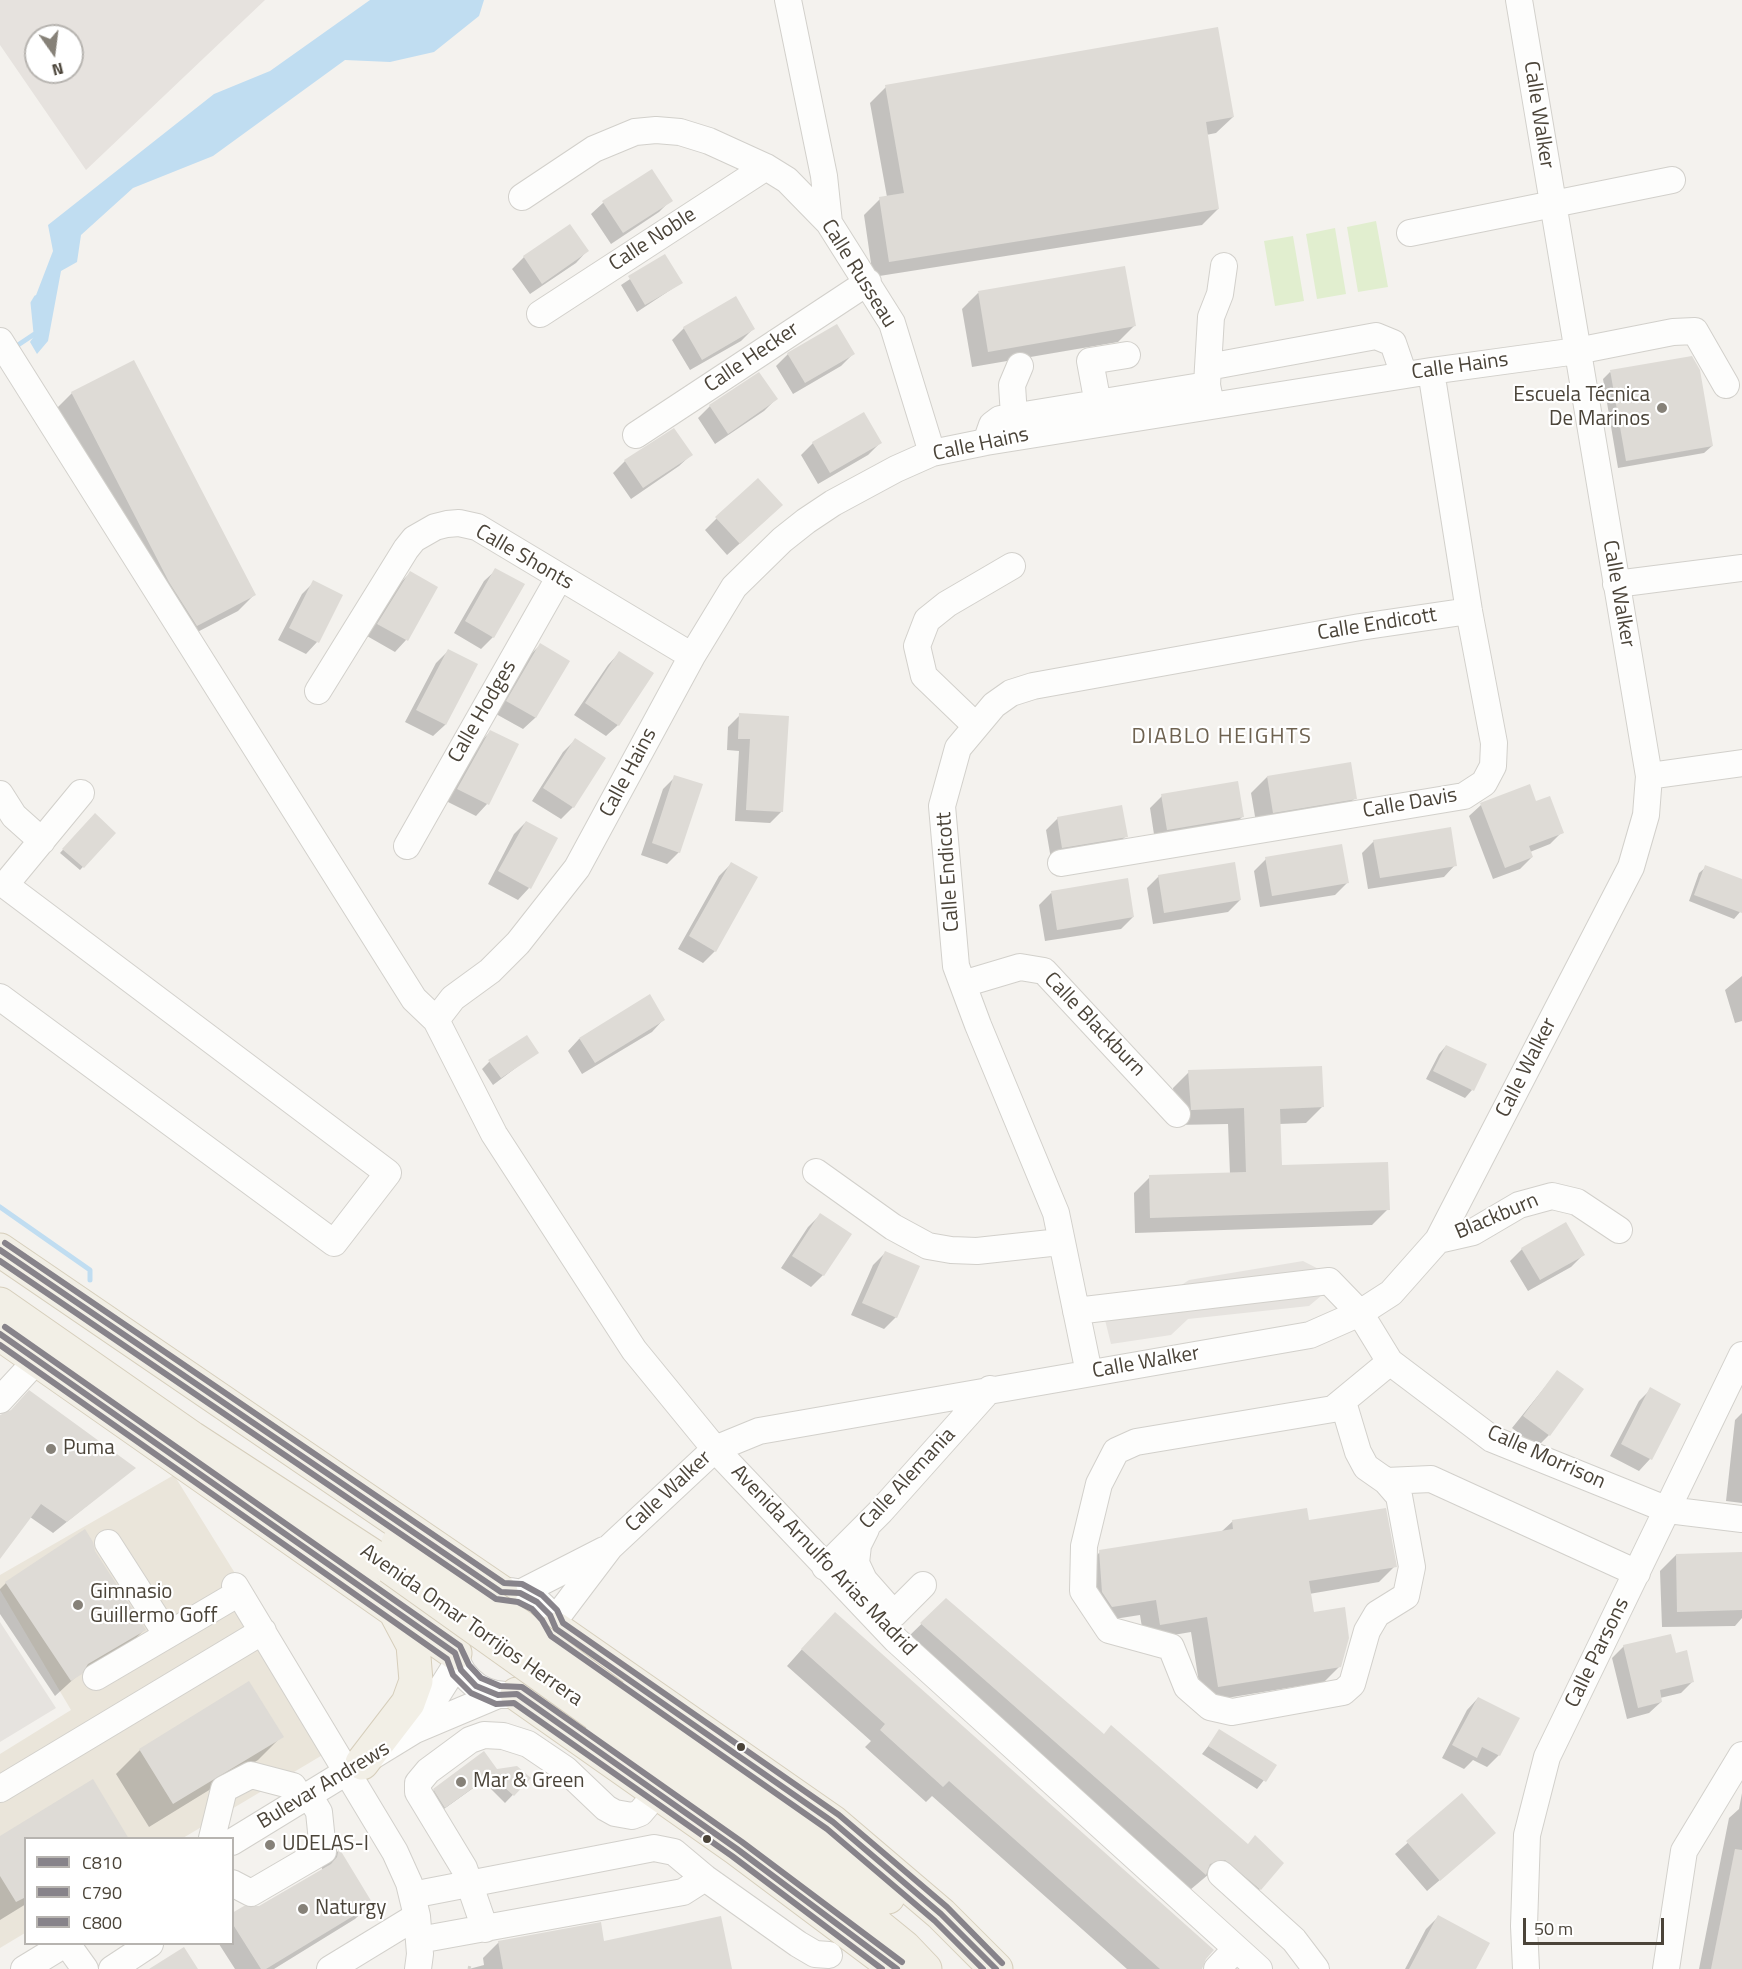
<!DOCTYPE html>
<meta charset="utf-8">
<style>
body{margin:0}
#map{position:relative;width:1742px;height:1969px;overflow:hidden;background:#f4f2ee;font-family:"Titillium Web",sans-serif}
canvas{display:block}
.legend{position:absolute;left:24px;top:1837px;width:210px;height:108px;box-sizing:border-box;background:#fff;border:2px solid #b7b4b0;margin:0;padding:8px 10px;list-style:none;font-size:18px;color:#4b4439}
.legend li{display:flex;align-items:center;gap:12px;height:30px}
.legend b{width:30px;border:2px solid #b7b4b0}
.north{position:absolute;left:24px;top:24px;width:60px;height:60px;box-sizing:border-box;background:#fff;border:2px solid #b7b4b0;border-radius:50%;rotate:166deg;font-size:16px;font-weight:700;line-height:24px;text-align:center;color:#4b4439}
.north::after{content:'';display:block;margin:auto;width:21px;height:27px;background:#868178;clip-path:polygon(50% 0,100% 100%,50% 72%,0 100%)}
.scale{position:absolute;left:1523px;top:1918px;width:141px;height:27px;box-sizing:border-box;border:3px solid #4b4439;border-top:0;padding-left:8px;font-size:18px;line-height:21px;white-space:nowrap;color:#4b4439;-webkit-text-stroke:4px #fff;paint-order:stroke}
</style>
<div id="map">
<canvas width="1742" height="1969"></canvas>
<ul class="legend">
<li><b style="height:8px;background:#87838a"></b>C810</li>
<li><b style="height:8px;background:#87838a"></b>C790</li>
<li><b style="height:8px;background:#87838a"></b>C800</li>
</ul>
<div class="north">N</div>
<div class="scale">50 m</div>
</div>
<script>
const ctx = document.querySelector('canvas').getContext('2d');
ctx.lineJoin = 'round';
function paint(path, color) {
  ctx.fillStyle = color;
  ctx.fill(path, 'evenodd');
}
function poly(rows) {
  const path = new Path2D();
  for (const r of rows) {
    if (r.length === 3) {
      path.moveTo(r[0] + r[2], r[1]);
      path.arc(r[0], r[1], r[2], 0, 2 * Math.PI);
      continue;
    }
    path.moveTo(r[0], r[1]);
    for (let i = 2; i < r.length; i += 2) path.lineTo(r[i], r[i + 1]);
  }
  return path;
}
function trace(path, color, width, dash) {
  ctx.strokeStyle = color;
  ctx.lineWidth = width;
  ctx.lineCap = dash ? 'butt' : 'round';
  ctx.setLineDash(dash || []);
  ctx.stroke(path);
}
function drawText(font, color, halo, rows, align = 'center') {
  ctx.font = font + ' "Titillium Web",sans-serif';
  ctx.lineWidth = 4.5;
  ctx.setLineDash([]);
  ctx.textBaseline = 'middle';
  ctx.strokeStyle = halo;
  ctx.fillStyle = color;
  for (const [text, x, y, turn = 0] of rows) {
    ctx.save();
    ctx.translate(x, y);
    ctx.rotate((+turn || 0) * Math.PI / 180);
    ctx.textAlign = isNaN(turn) ? turn : align;
    if (halo) ctx.strokeText(text, 0, 0);
    ctx.fillText(text, 0, 0);
    ctx.restore();
  }
}
const industrial = poly([
 [0,0,265,0,86,170,0,45],
 [36,36,72,36,72,72,36,72]
]);
const education = poly([
 [174,1475,341,1744,183,1838,26,1838,25,1933,0,1948,0,1754,71,1710,0,1590,0,1575]
]);
const green = poly([
 [1376,221,1388,287,1358,292,1347,227],
 [1335,228,1346,294,1317,299,1306,234],
 [1293,236,1304,301,1275,306,1264,241]
]);
const parking = poly([
 [1303,1261,1340,1280,1309,1306,1188,1319,1171,1335,1111,1344,1104,1316,1162,1298,1189,1280],
 [0,1622,56,1708,0,1742]
]);
const water = poly([
 [370,0,484,0,479,16,434,52,390,62,345,60,213,156,133,188,81,235,77,262,61,271,48,341,37,354,30,342,36,333,33,303,53,251,48,225,214,94,270,71]
]);
const shadow = poly([
 [886,87,1233,117,1216,133,1206,135,1218,209,1202,225,873,277,864,215,880,199,887,197,870,103],
 [652,171,671,200,659,212,611,244,591,214,603,203],
 [587,251,576,263,530,294,512,269,524,257],
 [665,256,681,283,637,312,621,285],
 [978,293,1134,326,1118,342,972,367,962,309],
 [684,328,753,329,741,341,690,370,672,340],
 [788,354,853,354,841,366,793,394,776,366],
 [133,362,254,595,238,611,180,641,56,409,72,393],
 [1610,372,1712,446,1704,453,1618,468,1603,379],
 [759,374,776,399,764,411,715,444,698,418,710,406],
 [813,443,880,443,868,455,818,484,801,455],
 [691,455,679,466,631,499,613,473,625,461],
 [769,517,727,555,705,530,717,518],
 [496,570,493,637,481,649,454,633,484,581],
 [410,573,406,640,395,652,367,636,398,585],
 [314,582,341,596,317,642,306,654,278,640,302,594],
 [540,645,568,662,535,718,523,729,496,714,528,657],
 [448,651,476,665,445,725,433,736,405,722,436,663],
 [619,653,618,725,606,736,574,715,608,665],
 [740,715,782,811,770,823,735,821,739,751,727,750,728,727],
 [490,732,487,804,476,816,446,801,478,744],
 [575,740,573,807,561,819,532,801,563,752],
 [675,777,679,852,667,864,641,855,663,789],
 [1267,777,1355,798,1339,814,1257,828,1251,793],
 [1162,796,1242,817,1230,829,1155,841,1150,808],
 [1536,803,1562,832,1550,844,1530,852,1532,857,1520,869,1493,879,1469,816,1481,805],
 [95,815,114,833,80,870,60,853],
 [1058,818,1126,836,1114,848,1051,859,1046,830],
 [526,822,529,888,518,900,488,884,514,834],
 [1374,841,1455,865,1444,877,1368,889,1362,853],
 [1266,859,1347,883,1335,895,1260,907,1254,871],
 [731,864,715,951,703,963,678,949,719,876],
 [1706,867,1742,880,1742,904,1740,912,1734,919,1689,901,1699,873],
 [1159,876,1240,900,1228,912,1153,924,1147,888],
 [1051,893,1133,917,1121,929,1045,941,1039,905],
 [1742,976,1742,1021,1735,1023,1725,990],
 [663,1020,652,1032,582,1074,568,1051,579,1039],
 [1446,1046,1472,1090,1465,1098,1426,1079,1439,1054],
 [537,1052,493,1085,482,1069,489,1062],
 [1189,1072,1322,1107,1306,1123,1279,1124,1281,1167,1388,1209,1372,1225,1135,1233,1134,1193,1150,1177,1230,1174,1228,1124,1176,1125,1173,1088],
 [820,1215,850,1234,823,1275,811,1287,781,1268,808,1227],
 [1522,1249,1583,1255,1571,1267,1528,1291,1510,1261],
 [885,1253,896,1317,884,1329,851,1315,873,1265],
 [1557,1372,1549,1435,1537,1447,1512,1428],
 [1651,1389,1650,1459,1639,1471,1610,1456,1639,1401],
 [1742,1413,1742,1503,1726,1501,1735,1420],
 [0,1417,134,1468,53,1533,30,1517,0,1555],
 [1233,1521,1307,1522,1395,1566,1379,1582,1309,1594,1312,1614,1340,1666,1324,1682,1202,1702,1191,1632,1144,1640,1140,1615,1095,1622,1084,1568,1100,1552,1221,1532],
 [94,1552,144,1630,128,1646,78,1675,55,1696,0,1614,0,1589,6,1583],
 [1742,1554,1742,1618,1735,1626,1662,1627,1660,1571,1676,1555],
 [946,1600,1260,1889,1245,1905,1209,1874,1190,1890,906,1639],
 [819,1630,1201,1964,1201,1969,1127,1969,932,1796,926,1802,865,1747,871,1741,787,1666],
 [1624,1646,1675,1655,1693,1681,1681,1693,1660,1698,1661,1702,1649,1713,1627,1719,1612,1658],
 [1478,1698,1499,1755,1487,1767,1473,1760,1464,1769,1442,1758,1467,1710],
 [1220,1731,1275,1766,1257,1789,1202,1754],
 [282,1736,258,1760,149,1827,116,1774,140,1750],
 [497,1770,529,1778,505,1803,483,1781,437,1814,427,1797,434,1790],
 [1742,1793,1742,1969,1699,1969,1729,1818,1739,1809],
 [1462,1795,1482,1844,1427,1891,1395,1854],
 [0,1838,26,1838,26,1904,0,1920],
 [338,1851,371,1904,355,1919,274,1969,235,1969,219,1944,232,1944,232,1915,259,1907,322,1871,322,1867],
 [1438,1917,1474,1969,1405,1969,1426,1929],
 [499,1942,602,1943,731,1969,469,1969,484,1965,483,1958]
]);
const stream = poly([
 [15,347,36,333,33,303,36,298],
 [0,1207,90,1270,90,1280]
]);
const building = poly([
 [1218,27,1234,117,1206,122,1219,209,889,262,879,197,904,193,885,85],
 [652,169,673,201,623,233,602,201],
 [570,224,589,251,542,284,523,256],
 [665,254,683,283,645,305,628,276],
 [1125,266,1136,326,988,352,978,291],
 [736,296,755,329,702,360,683,327],
 [837,324,855,354,805,383,787,353],
 [1692,356,1700,370,1713,446,1626,461,1610,370],
 [134,360,256,595,197,626,169,582,71,392],
 [759,372,778,399,728,434,709,405],
 [864,412,882,443,830,473,812,442],
 [674,428,693,455,643,488,624,460],
 [758,478,783,505,740,544,715,517],
 [495,568,525,584,494,638,465,621],
 [410,571,438,587,408,641,377,624],
 [313,580,343,595,319,643,289,628],
 [540,643,570,661,536,718,506,701],
 [448,649,478,664,446,725,416,710],
 [619,651,654,673,619,726,585,703],
 [739,713,789,716,783,812,746,810,750,739,738,739],
 [490,730,519,744,489,805,457,789],
 [575,738,606,758,574,808,543,788],
 [1351,762,1357,799,1273,813,1267,776],
 [674,775,703,784,680,853,652,843],
 [1238,781,1244,817,1167,830,1161,794],
 [1530,784,1536,801,1550,796,1564,833,1529,846,1533,857,1505,868,1480,803],
 [1122,805,1128,837,1062,848,1057,817],
 [95,813,116,833,84,868,62,849],
 [526,821,558,838,531,889,498,871],
 [1451,827,1457,866,1380,878,1373,840],
 [1342,844,1349,883,1272,896,1265,857],
 [731,862,758,877,716,952,689,936],
 [1235,862,1241,900,1164,913,1158,875],
 [1705,865,1742,879,1742,913,1694,895],
 [1128,878,1134,917,1057,930,1051,891],
 [650,994,665,1020,595,1063,579,1038],
 [527,1035,539,1053,501,1078,488,1060],
 [1446,1045,1487,1064,1474,1091,1433,1071],
 [1322,1066,1324,1107,1280,1109,1282,1165,1388,1162,1390,1210,1150,1218,1149,1175,1246,1172,1244,1108,1191,1110,1188,1070],
 [820,1213,852,1234,824,1276,792,1256],
 [1566,1222,1585,1255,1540,1280,1521,1248],
 [885,1251,920,1266,897,1318,862,1303],
 [1557,1370,1584,1389,1550,1436,1523,1416],
 [1650,1387,1681,1404,1652,1460,1621,1444],
 [29,1390,136,1468,67,1522,41,1504,0,1559,0,1415,11,1410],
 [1307,1508,1309,1520,1386,1508,1397,1567,1309,1581,1314,1612,1345,1607,1349,1638,1341,1667,1218,1687,1207,1617,1160,1625,1156,1600,1112,1607,1102,1592,1099,1550,1233,1529,1232,1520],
 [85,1529,93,1542,95,1551,146,1630,88,1664,82,1674,71,1681,5,1582],
 [1742,1552,1742,1610,1677,1612,1676,1554],
 [946,1598,1104,1734,1111,1725,1248,1844,1255,1835,1284,1863,1261,1890,1225,1860,1210,1864,1206,1875,920,1623],
 [835,1612,1214,1950,1206,1959,1202,1969,1160,1969,949,1781,943,1787,880,1730,885,1724,801,1649],
 [1671,1634,1676,1653,1687,1650,1694,1682,1660,1690,1662,1702,1638,1708,1623,1645],
 [249,1681,284,1737,173,1804,139,1749],
 [1478,1697,1520,1718,1500,1756,1482,1747,1477,1758,1452,1745],
 [1219,1729,1277,1765,1266,1782,1208,1746],
 [484,1751,497,1769,517,1766,531,1778,514,1796,491,1775,445,1808,433,1789],
 [93,1779,129,1839,26,1839,26,1897,16,1902,0,1876,0,1836],
 [1462,1793,1496,1833,1440,1881,1406,1841],
 [339,1848,373,1904,266,1969,261,1969,232,1923,232,1913,244,1906,259,1906,331,1864,337,1857],
 [1735,1849,1742,1850,1742,1969,1711,1969],
 [1438,1915,1490,1943,1476,1969,1409,1969],
 [721,1916,732,1969,503,1969,498,1941,601,1922,604,1941],
 [184,1947,198,1969,149,1969]
]);
const path = poly([
 [469,1969,470,1965]
]);
const minor = poly([
 [788,0,824,176,829,223],
 [522,197,594,149,635,132,656,130,680,132,709,141,766,167,787,180,829,223,892,323,932,453],
 [1410,233,1672,180],
 [540,314,766,167],
 [0,341,414,999,436,1020,494,1134,634,1350,715,1449,896,1640,1259,1969],
 [1208,367,1211,317,1220,294,1224,266],
 [1098,404,1090,361,1127,355],
 [1211,405,1207,385,1208,367,1376,336,1393,343,1404,375],
 [1014,416,1012,385,1020,366],
 [636,435,868,282],
 [986,442,992,425,1000,419,1207,385],
 [1616,584,1742,568],
 [318,691,406,549,414,539,435,527,447,524,459,523,477,527,692,656],
 [976,726,924,676,917,646,927,620,947,604,1012,566],
 [1649,776,1742,763],
 [0,794,14,816,42,841],
 [407,846,559,578],
 [1061,863,1464,796,1484,783,1493,766,1494,743,1469,611,1431,371],
 [963,984,1020,967,1044,971,1177,1114],
 [0,997,334,1243,388,1173,5,885,81,793],
 [436,1020,453,998,490,971,518,943,577,868,692,656,734,587,782,540,806,521,833,503,896,469,932,453,986,442,1431,371,1577,351,1673,332,1695,331,1726,385],
 [816,1172,893,1227,928,1246,951,1250,977,1251,1060,1242],
 [1438,1240,1473,1232,1519,1205,1552,1196,1577,1202,1619,1230],
 [1076,1311,1329,1281,1360,1313,1390,1362,1492,1439,1668,1510,1742,1519],
 [1089,1373,1056,1213,978,1025,956,966,942,806,958,748,994,705,1011,693,1033,686,1360,627,1469,611],
 [0,1400,36,1361],
 [1343,1402,1358,1452,1366,1467,1386,1481,1399,1496,1412,1567,1406,1596,1377,1614,1367,1631,1352,1684,1343,1692,1232,1712,1210,1707,1187,1687,1171,1647,1109,1630,1083,1591,1084,1546,1099,1484,1116,1451,1136,1442,1333,1409,1390,1362],
 [1386,1481,1431,1479,1637,1573],
 [866,1529,858,1545,856,1563,864,1580,894,1614,923,1585],
 [108,1543,167,1635],
 [825,1567,881,1511,990,1389],
 [235,1586,395,1852,409,1883,417,1916,420,1954,418,1969],
 [506,1643,52],
 [520,1593,604,1550],
 [554,1621,610,1547,715,1449,759,1431,1310,1335,1360,1313,1391,1293,1438,1240,1631,867,1646,815,1649,776,1519,0],
 [96,1677,239,1593],
 [415,1730,458,1662],
 [0,1789,263,1631],
 [212,1838,224,1789,251,1775,293,1786,302,1800],
 [232,1842,415,1730,498,1695],
 [1221,1874,1294,1940,1316,1969],
 [232,1883,251,1893,323,1851,319,1812,309,1795],
 [412,1895,654,1848,674,1852,705,1878,798,1944,815,1954,829,1955],
 [485,1929,464,1868,418,1792,418,1783,428,1771,470,1740,484,1735,503,1736,528,1744,565,1769,606,1808,615,1813,632,1816,640,1813,657,1793],
 [419,1940,683,1892,705,1878],
 [67,1944,85,1969],
 [24,1969,65,1944],
 [112,1969,150,1944],
 [330,1969,417,1916],
 [1217,1969,1236,1949],
 [1526,1969,1524,1926,1527,1835,1547,1757,1742,1355],
 [1666,1969,1684,1851,1742,1755]
]);
const major = poly([
 [0,1250,501,1592],
 [0,1304,192,1438,390,1567],
 [0,1334,455,1653],
 [556,1629,833,1822,941,1914,996,1969],
 [517,1694,737,1849,897,1969],
 [622,1703,888,1897],
 [596,1714,750,1822,904,1947,925,1969],
 [362,1763,408,1703,416,1681,413,1645,396,1613]
]);
const majorBridge = poly([
 [398,1543,520,1626,613,1696],
 [390,1567,596,1714]
]);
const bus1 = poly([
 [0,1250,501,1592,520,1593,537,1602,550,1615,556,1629,833,1822,941,1914,996,1969],
 [0,1334,455,1653,461,1670,476,1686,498,1695,517,1694,737,1849,897,1969]
]);
const bus2 = poly([
 [0,1261,496,1599,518,1602,532,1609,542,1620,551,1636,827,1829,935,1921,983,1969],
 [0,1345,447,1659,453,1675,471,1693,496,1704,514,1703,732,1856,882,1969]
]);
const bus3 = poly([
 [5,1243,504,1583,522,1584,542,1595,557,1610,563,1623,839,1815,947,1907,1002,1963],
 [5,1327,460,1646,469,1665,481,1678,500,1686,522,1687,742,1842,902,1962]
]);
const markers = [
 [1662,408,6,"#868178"],
 [51,1449,6,"#868178"],
 [78,1605,6,"#868178"],
 [741,1747,5,"#4b4439"],
 [461,1782,6,"#868178"],
 [707,1839,5,"#4b4439"],
 [270,1845,6,"#868178"],
 [303,1909,6,"#868178"]
];
const streetNames = [
 ["Calle Walker",1538,115,81],
 ["Calle Noble",653,240,-33],
 ["Calle Russeau",858,274,58],
 ["Calle Hecker",752,358,-34],
 ["Calle Hains",1460,367,-8],
 ["Calle Hains",981,445,-12],
 ["Calle Shonts",524,558,30],
 ["Calle Walker",1618,594,80],
 ["Calle Endicott",1377,625,-9],
 ["Calle Hodges",483,712,-60],
 ["Calle Hains",629,773,-62],
 ["Calle Davis",1410,804,-10],
 ["Calle Endicott",949,872,-94],
 ["Calle Blackburn",1094,1025,46],
 ["Calle Walker",1527,1068,-63],
 ["Blackburn",1497,1217,-23],
 ["Calle Walker",1146,1363,-10],
 ["Calle Morrison",1546,1458,24],
 ["Calle Alemania",908,1479,-47],
 ["Calle Walker",669,1492,-43],
 ["Avenida Arnulfo Arias Madrid",823,1561,46],
 ["Avenida Omar Torrijos Herrera",471,1626,35],
 ["Calle Parsons",1598,1653,-64],
 ["Bulevar Andrews",324,1786,-31]
];
const poiNames = [
 ["Escuela Técnica",1650,396,"right"],
 ["De Marinos",1650,420,"right"],
 ["Puma",63,1449],
 ["Gimnasio",90,1593],
 ["Guillermo Goff",90,1617],
 ["Mar & Green",473,1782],
 ["UDELAS-I",282,1845],
 ["Naturgy",315,1909]
];
const neighbourhoodNames = [
 ["DIABLO HEIGHTS",1222,738]
];
paint(industrial, '#e6e2de');
paint(education, '#eae5da');
paint(green, '#e1eecf');
paint(parking, '#e6e3df');
paint(water, '#c0ddf1');
paint(shadow, '#0003');
trace(stream, '#c0ddf1', 5);
paint(building, '#dedbd6');
trace(minor, '#d2d0cb', 28);
trace(major, '#d6cebb', 35);
trace(path, '#d3d2cc', 3, [3, 3]);
trace(minor, '#fdfdfc', 26);
trace(major, '#f2efe6', 33);
trace(majorBridge, '#d6cebb', 35, []);
trace(majorBridge, '#f2efe6', 33);
trace(bus1, '#87838a', 6);
trace(bus2, '#87838a', 6);
trace(bus3, '#87838a', 6);
for (const [x, y, r, color] of markers) {
  const dot = new Path2D();
  dot.arc(x, y, r, 0, 2 * Math.PI);
  ctx.fillStyle = color;
  ctx.fill(dot);
  trace(dot, '#fff', 2);
}
drawText('21px', '#4b4439', '#fff', streetNames);
drawText('21px', '#4b4439', '#fff', poiNames, 'left');
ctx.letterSpacing = '1.5px';
drawText('22px', '#6e6250', '#fff', neighbourhoodNames);
ctx.letterSpacing = '0px';
</script>
